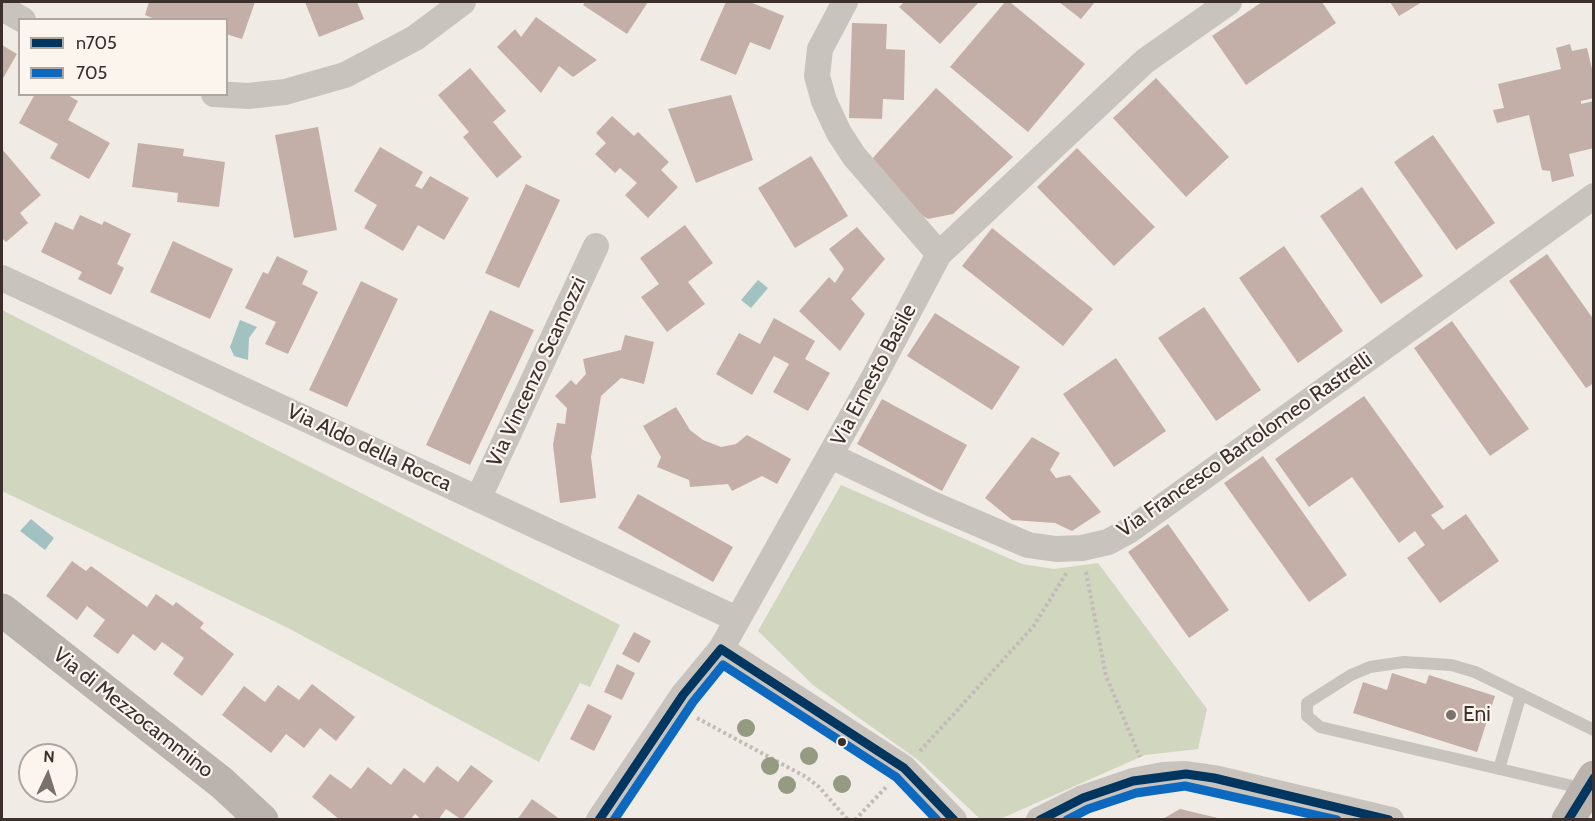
<!DOCTYPE html>
<style>
body{margin:0}
#map{position:relative;width:1595px;height:821px;overflow:hidden;background:#f0ebe5;font-family:Cabin,sans-serif}
canvas{display:block}
.frame{position:absolute;inset:0;border:3px solid #3b302b;pointer-events:none}
.legend{position:absolute;left:18px;top:18px;width:210px;height:78px;box-sizing:border-box;background:#fbf5ee;border:2px solid #aea6a0;margin:0;padding:8px 10px;list-style:none;font-size:18px;color:#3b302b}
.legend li{display:flex;align-items:center;gap:12px;height:30px}
.legend b{width:30px;border:2px solid #aea6a0}
.north{position:absolute;left:18px;top:743px;width:60px;height:60px;box-sizing:border-box;background:#fbf5ee;border:2px solid #aea6a0;border-radius:50%;rotate:4deg;font-size:16px;font-weight:700;line-height:24px;text-align:center;color:#3b302b}
.north::after{content:'';display:block;margin:auto;width:21px;height:27px;background:#7a716c;clip-path:polygon(50% 0,100% 100%,50% 72%,0 100%)}
</style>
<div id="map">
<canvas width="1595" height="821"></canvas>
<div class="frame"></div>
<ul class="legend">
<li><b style="height:8px;background:#00365f"></b>n705</li>
<li><b style="height:8px;background:#0c69bf"></b>705</li>
</ul>
<div class="north">N</div>
</div>
<script>
const ctx = document.querySelector('canvas').getContext('2d');
ctx.lineJoin = 'round';
function paint(path, color) {
  ctx.fillStyle = color;
  ctx.fill(path, 'evenodd');
}
function poly(rows) {
  const path = new Path2D();
  for (const r of rows) {
    path.moveTo(r[0], r[1]);
    for (let i = 2; i < r.length; i += 2) path.lineTo(r[i], r[i + 1]);
  }
  return path;
}
function trace(path, color, width, dash) {
  ctx.strokeStyle = color;
  ctx.lineWidth = width;
  ctx.lineCap = dash ? 'butt' : 'round';
  ctx.setLineDash(dash || []);
  ctx.stroke(path);
}
function drawText(font, color, halo, rows, align = 'center') {
  ctx.font = font + ' Cabin,sans-serif';
  ctx.lineWidth = 4.5;
  ctx.setLineDash([]);
  ctx.textBaseline = 'middle';
  ctx.strokeStyle = halo;
  ctx.fillStyle = color;
  for (const [text, x, y, turn = 0] of rows) {
    ctx.save();
    ctx.translate(x, y);
    ctx.rotate((+turn || 0) * Math.PI / 180);
    ctx.textAlign = isNaN(turn) ? turn : align;
    if (halo) ctx.strokeText(text, 0, 0);
    ctx.fillText(text, 0, 0);
    ctx.restore();
  }
}
const green = poly([
 [2,310,620,625,590,687,580,683,539,762,288,628,2,491],
 [841,485,1022,564,1054,569,1098,563,1207,709,1198,749,1145,755,1000,819,980,819,918,760,813,685,758,631]
]);
const water = poly([
 [758,280,768,288,751,308,741,300],
 [240,320,257,327,249,338,248,360,234,356,230,347],
 [31,519,54,538,45,550,20,531]
]);
const building = poly([
 [149,2,255,2,242,39,226,34,226,20,157,20,145,15],
 [305,2,357,2,364,19,319,37],
 [585,2,648,2,627,34,583,5],
 [726,2,750,2,784,16,770,50,750,42,736,75,700,60],
 [904,2,979,2,940,44,899,7],
 [1005,2,1010,2,1085,64,1028,132,950,67],
 [1059,2,1095,2,1081,19],
 [1262,2,1322,2,1336,23,1246,85,1212,36],
 [1390,2,1422,2,1399,16],
 [536,17,597,60,573,77,559,66,541,93,497,47,515,29,521,37],
 [852,23,887,24,886,49,905,50,904,100,883,99,882,119,849,118],
 [1570,44,1572,51,1587,48,1594,77,1594,98,1581,101,1581,104,1594,101,1594,148,1569,154,1574,176,1552,182,1550,171,1542,170,1529,115,1497,123,1493,110,1504,108,1498,84,1561,69,1556,48],
 [2,45,17,54,2,80],
 [470,68,506,111,493,122,522,157,497,178,463,137,469,132,438,95],
 [1156,78,1229,157,1186,197,1113,118],
 [936,88,1013,157,953,214,928,219,915,211,871,160],
 [35,94,66,94,78,101,68,120,110,143,89,179,50,158,58,144,19,123],
 [731,95,753,160,696,183,668,109],
 [612,116,634,136,638,132,669,162,661,170,678,187,648,218,625,195,637,183,620,168,615,173,595,154,606,143,596,133],
 [318,127,337,230,294,238,275,135],
 [1433,135,1495,223,1456,250,1394,162],
 [138,143,184,149,183,156,225,162,219,207,177,202,178,193,132,187],
 [380,147,423,172,415,186,422,189,430,176,469,198,444,240,418,225,403,251,364,228,377,205,354,191],
 [1077,148,1155,227,1114,266,1037,187],
 [2,149,41,195,20,213,28,223,6,242,2,238],
 [811,156,848,216,795,248,758,188],
 [526,184,560,200,519,288,485,273],
 [1362,187,1423,276,1381,304,1320,216],
 [80,215,102,225,104,221,131,234,117,264,124,268,111,295,78,279,82,272,41,252,55,222,73,230],
 [685,225,713,263,688,282,705,304,667,332,641,297,659,284,640,258],
 [857,227,885,259,851,299,865,314,840,351,799,311,829,277,835,283,844,269,829,249],
 [992,228,1093,309,1063,346,962,266],
 [173,241,233,269,210,319,150,292],
 [1284,246,1343,331,1298,363,1239,278],
 [1547,254,1594,320,1594,383,1586,388,1509,281],
 [277,256,308,271,302,284,318,292,288,354,265,344,276,322,245,308,263,272,268,274],
 [361,281,398,299,347,407,309,390],
 [1204,307,1261,390,1216,421,1158,338],
 [490,310,534,330,470,465,426,445],
 [935,313,1020,367,992,410,907,356],
 [774,318,815,341,805,359,830,373,808,411,773,392,789,364,774,356,752,395,716,374,739,333,760,344],
 [1452,321,1529,429,1490,456,1414,348],
 [625,335,654,342,644,384,621,378,601,396,591,457,596,498,560,503,553,445,557,423,565,424,567,408,555,396,571,380,576,385,586,374,583,359,621,350],
 [1116,358,1166,431,1114,467,1063,394],
 [1364,396,1444,507,1431,515,1443,530,1466,514,1499,561,1440,603,1407,558,1425,545,1415,531,1399,543,1352,477,1309,507,1275,459],
 [882,399,967,445,942,491,857,444],
 [676,407,690,430,703,440,721,447,736,444,747,435,791,459,777,484,762,476,732,491,728,484,690,487,689,480,657,467,661,457,643,426],
 [1032,437,1060,453,1050,470,1056,478,1070,475,1101,512,1072,531,1055,523,1012,520,985,498],
 [1263,456,1347,575,1309,602,1224,483],
 [638,494,733,547,713,582,618,528],
 [1168,524,1229,610,1189,638,1128,552],
 [72,561,86,571,91,566,147,607,156,594,173,606,176,602,204,623,200,628,234,654,202,696,173,674,184,658,162,642,155,651,133,634,118,654,93,636,105,620,87,606,77,620,46,596],
 [634,632,651,641,639,663,622,654],
 [617,664,635,673,622,700,604,692],
 [1392,673,1426,684,1429,675,1495,696,1477,752,1353,713,1363,682,1387,690],
 [312,684,355,717,336,741,320,728,304,748,286,734,271,753,222,715,244,686,265,702,278,685,299,700],
 [588,704,612,716,594,751,570,739],
 [471,765,493,781,462,820,446,809,438,820,422,820,415,814,410,820,340,820,312,797,330,774,351,789,368,767,391,785,404,768,424,783,437,766,458,782],
 [532,799,561,820,517,820],
 [1180,809,1222,819,1222,820,1161,820]
]);
const path = poly([
 [1086,572,1106,676,1140,757],
 [697,718,806,777,819,787,848,820],
 [920,751,1033,627,1067,572],
 [855,820,888,785]
]);
const service = poly([
 [1499,769,1521,694],
 [1585,789,1320,727,1307,716,1307,703,1351,675,1370,667,1404,662,1451,665,1475,672,1594,730]
]);
const minor = poly([
 [845,2,820,49,817,76,824,101,839,133,854,156,939,254],
 [2,8,23,20],
 [214,94,248,96,285,92,345,75,415,38,463,2],
 [2,278,737,619],
 [831,456,932,504,1028,545,1056,549,1082,548,1108,542,1130,530,1594,196],
 [478,499,596,246],
 [721,649,904,768,954,820],
 [599,820,683,695,721,649,874,377,939,254,1145,61,1229,2],
 [1039,820,1083,798,1133,781,1163,775,1186,774,1214,778,1391,820]
]);
const secondary = poly([
 [2,610,222,783,262,820],
 [1568,820,1594,777]
]);
const bus1 = poly([
 [599,820,683,695,721,649,904,768,954,820],
 [1040,820,1083,798,1133,781,1186,774,1214,778,1389,820],
 [1568,820,1594,778]
]);
const bus2 = poly([
 [614,820,693,702,723,665,896,777,937,820],
 [1067,820,1088,809,1136,793,1185,786,1337,820]
]);
const trees = [
 [746,728],
 [809,756],
 [770,766],
 [842,784],
 [787,785]
];
const markers = [
 [1451,715,6,"#7a716c"],
 [842,742,5,"#3b302b"]
];
const streetNames = [
 ["Via Vincenzo Scamozzi",537,372,-65],
 ["Via Ernesto Basile",874,375,-62],
 ["Via Francesco Bartolomeo Rastrelli",1245,445,-35],
 ["Via Aldo della Rocca",369,448,25],
 ["Via di Mezzocammino",133,713,38]
];
const poiNames = [
 ["Eni",1463,715]
];
paint(green, '#d1d6bf');
paint(water, '#a1c2c1');
paint(building, '#c3afa7');
trace(path, '#c2bbb6', 4, [3, 3]);
trace(service, '#c9c3be', 12);
trace(minor, '#c9c3be', 26);
trace(secondary, '#bab3ae', 33);
trace(bus1, '#00365f', 9);
trace(bus2, '#0c69bf', 9);
ctx.fillStyle = '#959b80';
for (const [x, y] of trees) {
  ctx.beginPath();
  ctx.arc(x, y, 9, 0, 2 * Math.PI);
  ctx.fill();
}
for (const [x, y, r, color] of markers) {
  const dot = new Path2D();
  dot.arc(x, y, r, 0, 2 * Math.PI);
  ctx.fillStyle = color;
  ctx.fill(dot);
  trace(dot, '#fbf5ee', 2);
}
drawText('21px', '#3b302b', '#fbf5ee', streetNames);
drawText('21px', '#3b302b', '#fbf5ee', poiNames, 'left');
</script>
